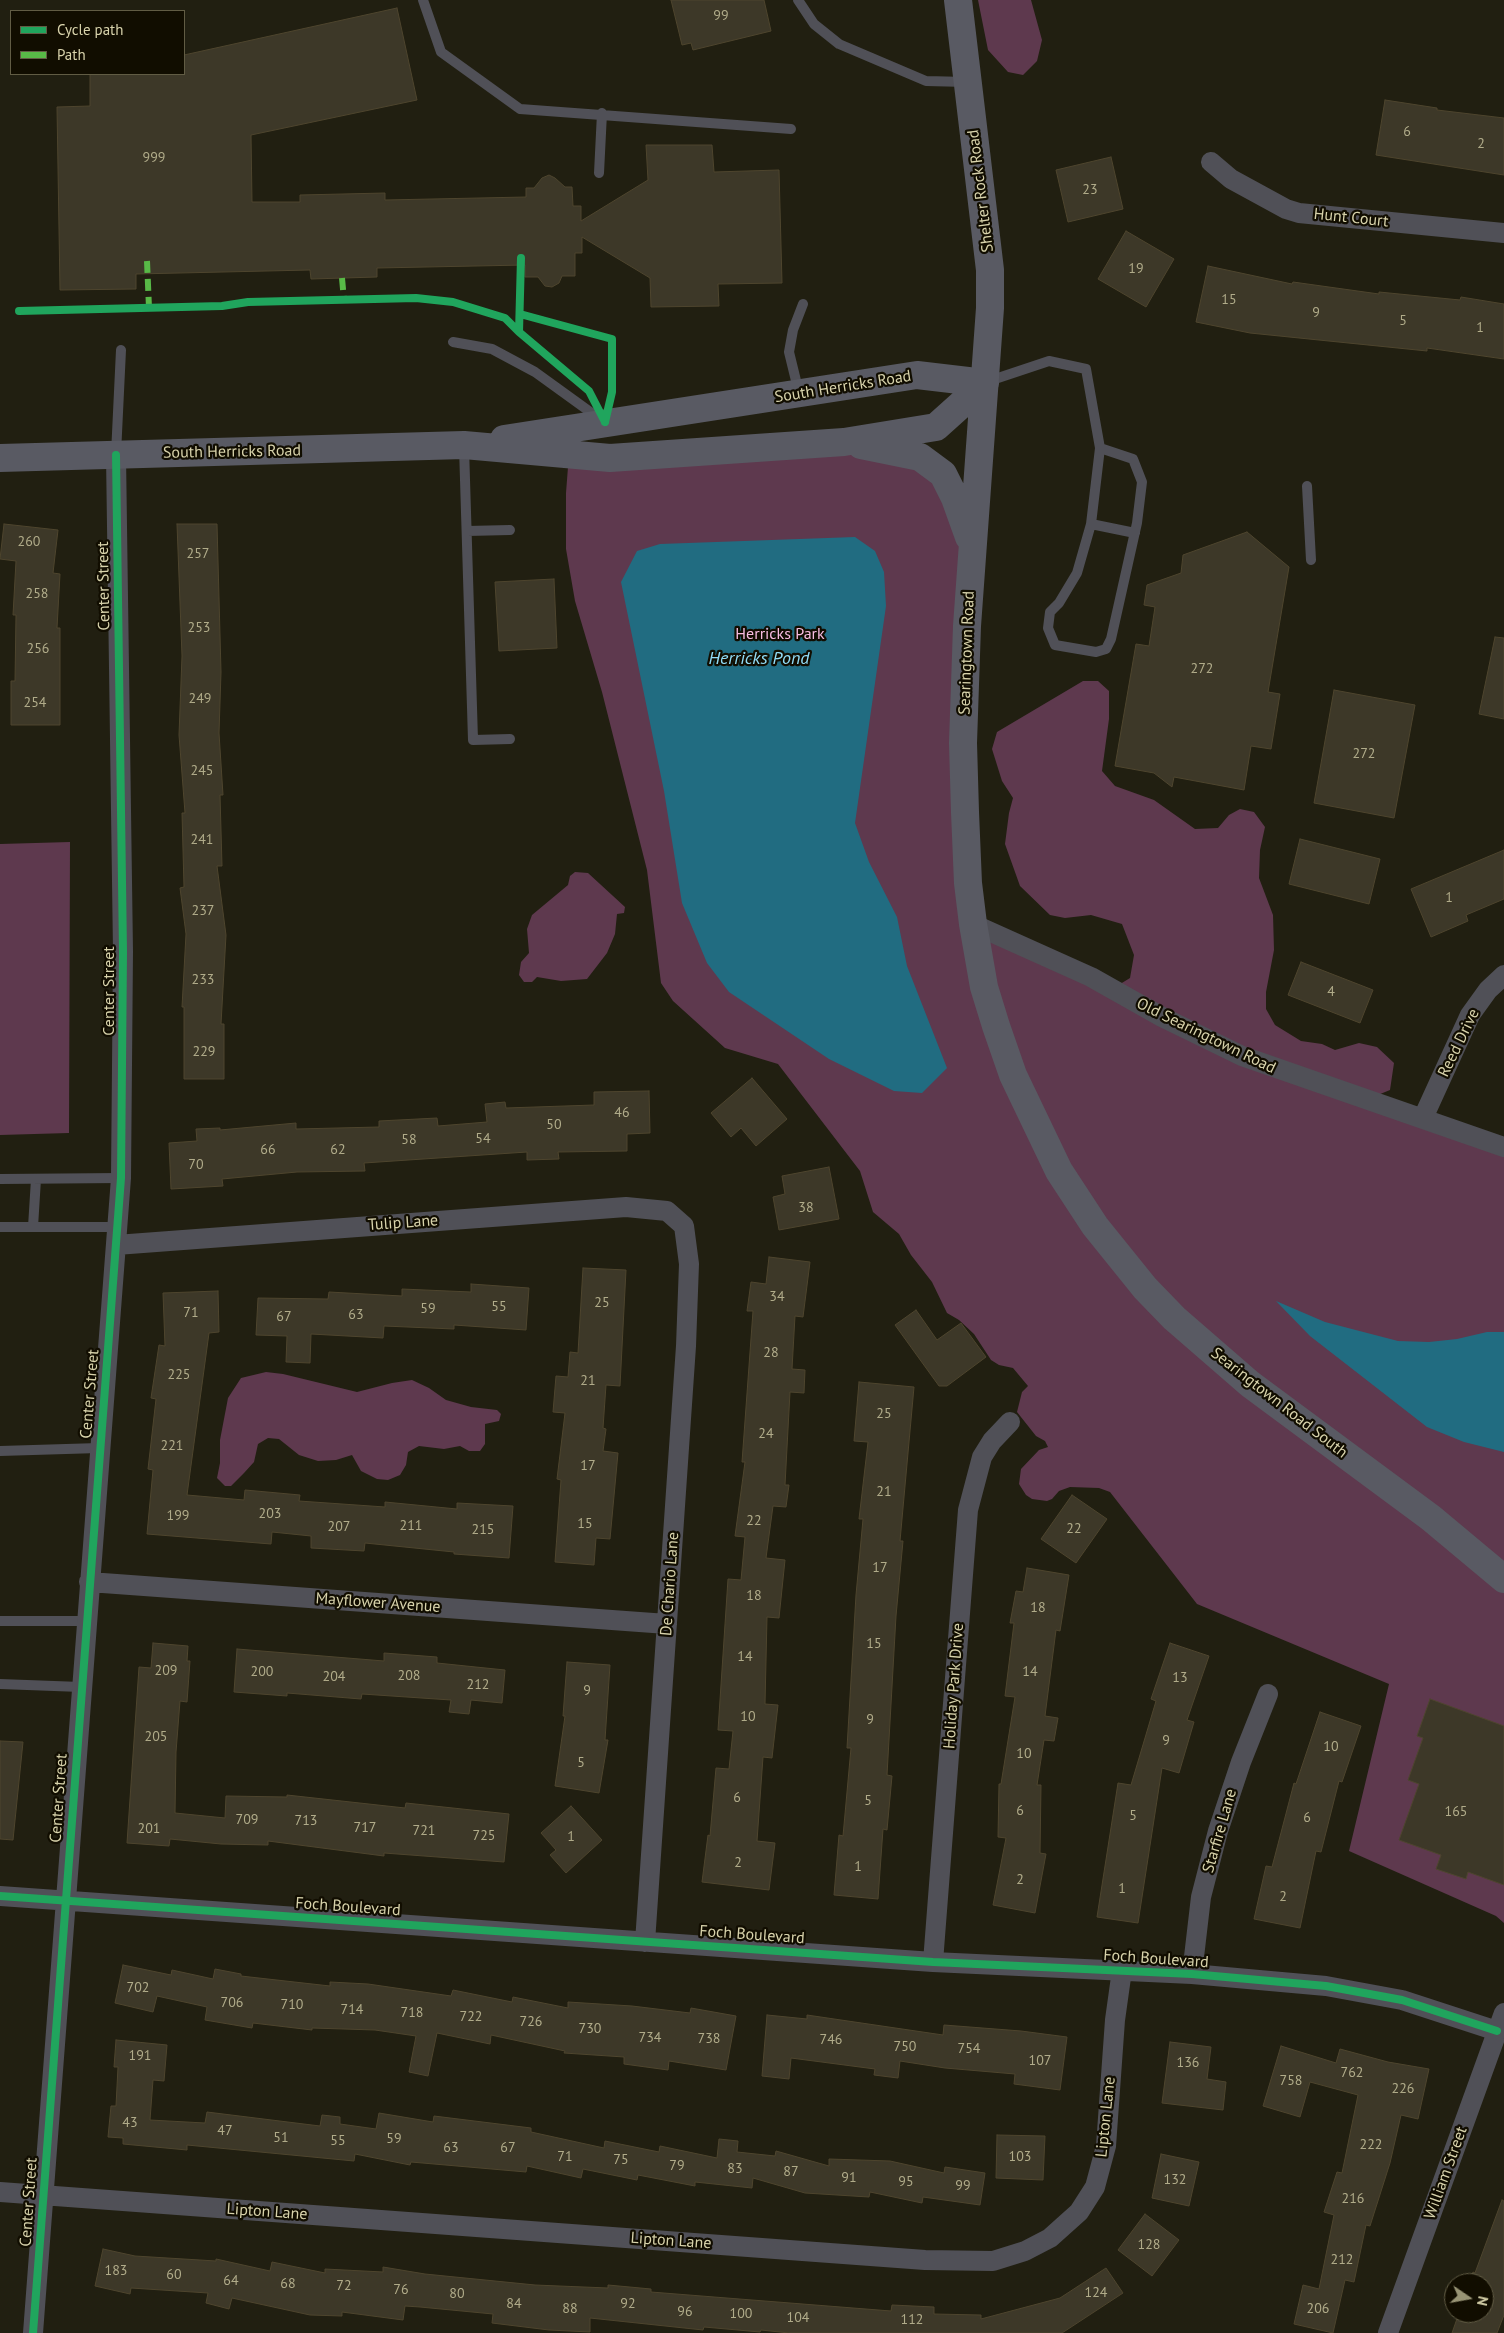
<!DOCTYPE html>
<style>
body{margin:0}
#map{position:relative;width:1504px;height:2333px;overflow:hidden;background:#211f11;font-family:"PT Sans",sans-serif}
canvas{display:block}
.legend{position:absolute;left:10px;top:10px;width:175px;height:65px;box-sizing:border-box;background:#110d00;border:1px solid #615c44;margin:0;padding:6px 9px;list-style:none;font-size:15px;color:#d8d3ab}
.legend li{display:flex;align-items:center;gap:10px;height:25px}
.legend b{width:25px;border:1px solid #615c44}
.north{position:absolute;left:1444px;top:2273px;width:50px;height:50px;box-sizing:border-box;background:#110d00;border:1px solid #615c44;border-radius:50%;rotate:102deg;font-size:14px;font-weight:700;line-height:20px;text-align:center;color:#d8d3ab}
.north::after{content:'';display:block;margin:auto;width:18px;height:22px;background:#989475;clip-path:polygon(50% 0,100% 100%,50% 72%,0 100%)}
</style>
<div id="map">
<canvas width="1504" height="2333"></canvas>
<ul class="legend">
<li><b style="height:6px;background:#20a55d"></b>Cycle path</li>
<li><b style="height:6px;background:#58b947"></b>Path</li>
</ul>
<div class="north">N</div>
</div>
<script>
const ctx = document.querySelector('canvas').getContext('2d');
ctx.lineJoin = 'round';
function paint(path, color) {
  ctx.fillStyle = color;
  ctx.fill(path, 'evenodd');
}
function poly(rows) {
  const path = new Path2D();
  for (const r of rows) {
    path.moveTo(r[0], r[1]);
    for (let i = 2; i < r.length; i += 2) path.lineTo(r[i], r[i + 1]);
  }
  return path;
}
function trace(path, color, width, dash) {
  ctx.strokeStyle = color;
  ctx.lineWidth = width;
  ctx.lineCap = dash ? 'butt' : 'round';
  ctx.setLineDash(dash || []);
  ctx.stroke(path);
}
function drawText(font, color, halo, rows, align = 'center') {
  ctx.font = font + ' "PT Sans",sans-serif';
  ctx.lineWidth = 4.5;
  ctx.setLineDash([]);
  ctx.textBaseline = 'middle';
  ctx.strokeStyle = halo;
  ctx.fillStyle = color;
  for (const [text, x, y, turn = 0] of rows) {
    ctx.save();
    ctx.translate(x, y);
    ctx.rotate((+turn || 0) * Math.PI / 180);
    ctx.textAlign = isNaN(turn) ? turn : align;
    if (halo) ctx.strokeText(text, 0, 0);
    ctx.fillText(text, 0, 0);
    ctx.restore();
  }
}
const green = poly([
 [978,0,1031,0,1042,40,1037,61,1023,75,1008,72,988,50],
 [768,448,920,457,972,546,973,924,1112,989,1130,978,1134,955,1122,924,1091,915,1065,918,1050,915,1020,886,1005,844,1009,813,1013,798,1002,781,992,749,997,732,1083,681,1098,681,1109,691,1109,719,1102,771,1115,786,1154,800,1195,829,1218,828,1229,815,1240,809,1254,812,1265,827,1260,850,1259,878,1273,915,1274,950,1266,992,1266,1009,1275,1025,1301,1041,1322,1044,1335,1050,1359,1043,1377,1047,1394,1063,1390,1090,1368,1099,1504,1147,1504,1923,1496,1916,1349,1851,1389,1684,1197,1604,1110,1492,1099,1488,1070,1487,1059,1491,1052,1499,1047,1501,1032,1499,1026,1495,1019,1484,1021,1469,1039,1450,1048,1447,1045,1441,1036,1436,1017,1412,1022,1392,1028,1386,1013,1368,999,1365,991,1360,974,1334,959,1320,947,1313,932,1282,911,1255,899,1234,873,1212,860,1171,778,1064,725,1048,673,1001,661,983,647,870,602,692,575,601,566,549,566,493,569,454],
 [70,842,69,1133,0,1135,0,844],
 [575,872,588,873,625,907,624,913,617,914,615,934,607,953,587,979,561,981,537,977,532,982,524,982,519,975,521,962,529,953,527,929,532,915,568,885,570,876],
 [266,1372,283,1374,357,1392,392,1383,412,1380,429,1388,446,1400,471,1407,497,1410,501,1414,499,1421,485,1424,485,1444,480,1451,469,1451,460,1446,444,1449,419,1446,408,1452,406,1465,400,1475,388,1480,377,1479,361,1471,352,1455,336,1460,318,1461,299,1455,279,1439,268,1438,258,1444,254,1462,244,1473,231,1486,225,1486,217,1478,220,1463,220,1440,228,1398,241,1378]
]);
const water = poly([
 [855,537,875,551,884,572,886,606,855,823,869,862,897,917,907,966,947,1068,922,1093,894,1091,829,1059,729,992,707,963,682,903,664,791,621,582,637,551,660,544],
 [1276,1301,1325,1322,1398,1341,1429,1342,1457,1339,1487,1332,1504,1332,1504,1452,1464,1442,1427,1427,1310,1336]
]);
const building = poly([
 [671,0,764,0,771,31,693,50,691,43,682,45,671,0],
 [397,8,417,100,251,135,252,202,300,202,300,195,385,193,385,200,526,197,526,188,534,188,542,178,549,175,555,178,565,187,572,187,573,206,581,206,581,221,648,180,646,145,712,145,714,172,779,170,782,283,718,284,719,306,651,307,650,278,582,237,582,253,575,253,575,276,562,276,559,283,552,287,545,286,538,277,525,277,525,265,377,268,377,277,311,279,310,270,136,274,136,289,60,290,57,107,90,106,90,74,184,74,184,55,397,8],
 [1385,100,1437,108,1437,110,1504,118,1504,175,1376,155,1385,100],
 [1111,157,1123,209,1068,222,1056,170,1111,157],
 [1126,231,1174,259,1146,307,1098,279,1126,231],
 [1208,266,1292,284,1293,282,1379,294,1379,292,1460,300,1461,297,1504,304,1504,359,1427,348,1427,351,1250,333,1196,322,1208,266],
 [4,524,58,530,53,573,60,574,57,628,60,628,60,725,11,725,11,681,15,681,16,615,13,615,16,561,0,559,4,524],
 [177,524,217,524,221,672,219,733,223,795,220,795,222,866,217,866,226,935,221,1024,224,1024,224,1079,184,1079,184,1007,182,1007,186,934,180,888,184,887,182,813,185,813,179,735,182,656,177,524],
 [1247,532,1289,567,1268,692,1280,694,1271,749,1251,746,1244,790,1174,777,1172,787,1154,773,1115,766,1136,644,1149,646,1155,607,1144,605,1147,585,1181,573,1183,555,1247,532],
 [554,579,557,648,499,651,495,582,554,579],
 [1495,637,1504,638,1504,719,1479,714,1495,637],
 [1334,690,1415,705,1394,818,1314,803,1334,690],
 [1300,839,1380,859,1369,904,1289,884,1300,839],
 [1504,850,1504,899,1466,915,1468,921,1431,937,1411,889,1504,850],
 [1301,962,1373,990,1360,1023,1288,995,1301,962],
 [752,1078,787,1119,756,1146,741,1128,731,1137,711,1113,752,1078],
 [649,1091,650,1133,627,1134,627,1151,558,1152,559,1159,527,1160,527,1152,364,1163,365,1171,297,1172,222,1179,223,1186,171,1189,169,1143,197,1141,196,1129,220,1128,220,1130,296,1123,296,1129,379,1127,379,1121,437,1118,438,1126,487,1122,485,1104,505,1102,506,1108,594,1105,594,1092,649,1091],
 [829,1167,839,1219,779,1230,773,1197,785,1194,782,1176,829,1167],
 [769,1257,810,1262,803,1317,795,1316,792,1369,805,1370,804,1393,790,1392,785,1485,789,1485,786,1507,773,1506,766,1558,785,1560,779,1618,767,1617,765,1704,778,1705,772,1758,763,1757,757,1841,775,1843,769,1890,702,1882,708,1835,710,1836,716,1768,729,1769,733,1731,718,1730,728,1579,741,1580,745,1537,735,1536,745,1462,742,1462,753,1311,747,1311,751,1282,766,1284,769,1257],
 [583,1268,626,1270,620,1386,606,1385,603,1428,606,1429,603,1451,618,1453,610,1539,596,1538,594,1565,555,1562,561,1480,557,1479,565,1413,553,1412,556,1376,568,1377,570,1352,578,1353,583,1268],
 [471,1284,529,1288,526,1330,454,1325,454,1329,384,1326,383,1338,311,1334,310,1363,286,1362,287,1336,256,1335,258,1298,328,1299,329,1292,402,1296,402,1289,471,1292,471,1284],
 [218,1291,219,1332,209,1333,187,1495,244,1500,245,1490,300,1495,299,1501,385,1507,385,1502,457,1509,457,1503,513,1506,509,1558,454,1554,454,1552,365,1543,364,1551,311,1548,311,1536,272,1532,271,1544,147,1534,153,1470,148,1469,156,1399,151,1398,159,1345,165,1346,163,1293,218,1291],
 [916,1310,937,1340,961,1323,986,1357,947,1386,939,1386,895,1325,916,1310],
 [859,1382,914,1387,900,1541,903,1541,896,1616,887,1775,892,1776,887,1830,883,1829,878,1899,834,1895,839,1835,843,1836,851,1748,847,1748,856,1595,863,1519,859,1519,868,1442,854,1441,859,1382],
 [1072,1495,1107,1519,1076,1563,1041,1539,1072,1495],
 [1027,1568,1069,1575,1060,1631,1056,1630,1045,1716,1058,1718,1054,1741,1044,1740,1037,1785,1041,1785,1040,1853,1046,1854,1035,1913,993,1905,1006,1838,998,1837,999,1784,1001,1784,1015,1697,1005,1696,1014,1623,1010,1623,1016,1591,1023,1592,1027,1568],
 [153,1643,188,1646,187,1661,190,1661,187,1702,180,1701,176,1752,175,1813,225,1818,226,1796,287,1797,287,1795,405,1808,406,1803,509,1814,504,1862,384,1853,384,1856,268,1841,268,1845,221,1844,170,1839,169,1846,127,1843,139,1667,151,1668,153,1643],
 [1170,1643,1209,1656,1187,1720,1194,1722,1179,1773,1162,1768,1138,1923,1097,1917,1118,1783,1131,1785,1156,1701,1151,1699,1170,1643],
 [237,1649,384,1661,384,1653,437,1657,437,1663,505,1670,502,1703,471,1700,469,1714,449,1712,451,1700,362,1694,361,1699,287,1693,287,1696,234,1692,237,1649],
 [567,1662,610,1665,605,1740,608,1740,599,1793,555,1786,565,1716,563,1716,567,1662],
 [1430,1699,1504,1726,1504,1885,1468,1872,1466,1879,1436,1869,1441,1855,1399,1840,1419,1784,1408,1780,1423,1738,1417,1736,1430,1699],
 [1320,1712,1361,1726,1342,1782,1339,1781,1321,1852,1316,1851,1300,1928,1254,1919,1266,1866,1272,1867,1294,1783,1296,1784,1320,1712],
 [0,1741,23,1742,13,1840,0,1839,0,1741],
 [571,1806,602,1840,566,1873,550,1855,556,1850,541,1833,571,1806],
 [123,1965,171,1975,172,1970,213,1979,215,1969,241,1974,241,1976,330,1986,330,1982,368,1984,451,1996,453,1990,512,2002,513,1997,568,2008,568,2002,632,2006,690,2013,691,2008,736,2016,726,2070,669,2061,668,2070,624,2064,624,2057,564,2053,565,2051,491,2035,490,2044,437,2033,428,2076,409,2072,416,2036,375,2030,312,2028,312,2030,253,2023,252,2028,205,2020,207,2007,157,1996,153,2012,115,2003,123,1965],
 [767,2015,807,2019,807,2015,943,2035,944,2025,1021,2031,1067,2037,1060,2090,1014,2084,1015,2074,945,2068,900,2061,898,2078,874,2075,875,2069,791,2058,789,2079,762,2076,767,2015],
 [116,2040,167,2045,164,2081,153,2080,150,2120,205,2123,207,2112,320,2126,322,2115,340,2117,340,2124,376,2129,379,2113,433,2122,434,2116,531,2128,531,2132,604,2148,605,2141,659,2152,660,2146,717,2158,719,2139,738,2141,737,2152,775,2156,776,2151,829,2166,829,2159,890,2161,944,2173,945,2167,985,2173,980,2205,923,2197,922,2203,870,2192,869,2197,805,2193,753,2178,752,2188,695,2182,695,2186,638,2175,637,2180,583,2169,581,2178,527,2166,526,2172,411,2162,410,2165,355,2154,354,2161,187,2145,187,2150,123,2144,123,2138,108,2137,111,2106,116,2106,118,2067,114,2067,116,2040],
 [1170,2042,1211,2047,1207,2079,1226,2082,1223,2110,1162,2103,1170,2042],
 [1281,2046,1336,2063,1340,2049,1388,2062,1429,2069,1418,2119,1401,2115,1390,2163,1370,2226,1366,2225,1354,2282,1345,2280,1333,2333,1294,2324,1303,2285,1319,2289,1334,2215,1324,2212,1337,2172,1342,2173,1358,2095,1310,2082,1300,2117,1263,2106,1281,2046],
 [997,2135,1045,2136,1043,2180,996,2178,997,2135],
 [1161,2154,1199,2162,1189,2206,1152,2198,1161,2154],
 [1502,2200,1504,2201,1504,2315,1497,2333,1452,2333,1459,2313,1484,2313,1484,2283,1469,2283,1473,2272,1475,2273,1502,2200],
 [1145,2214,1179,2240,1152,2276,1118,2250,1145,2214],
 [103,2249,135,2256,216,2261,216,2259,270,2271,272,2262,325,2273,325,2269,383,2272,383,2267,425,2274,535,2285,608,2288,608,2285,651,2289,651,2292,891,2311,892,2305,934,2307,934,2314,981,2315,981,2319,1060,2298,1106,2268,1123,2293,1062,2333,789,2333,761,2330,760,2332,704,2327,703,2330,590,2318,590,2332,549,2330,492,2323,493,2314,420,2307,405,2306,403,2320,342,2312,342,2316,310,2315,232,2298,229,2309,206,2303,208,2293,131,2288,130,2294,95,2286,103,2249]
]);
const service = poly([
 [423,0,441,52,520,109,791,129],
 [798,0,814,24,839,44,926,81,967,82],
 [599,173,602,113],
 [453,342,492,349,535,372,600,419],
 [986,382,1049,361,1086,369,1100,448,1133,459,1142,482,1137,523,1111,639,1106,649,1096,652,1055,645,1048,628,1050,612,1059,603,1077,573,1091,524,1100,448],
 [799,393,789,352,793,330,803,304],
 [464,447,473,740,510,739],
 [116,454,121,350],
 [1307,486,1311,560],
 [1091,524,1135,533],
 [467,531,510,530],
 [0,1179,121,1178],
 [0,1227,118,1227],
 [33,1227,36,1179],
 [0,1451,99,1448],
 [0,1621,86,1621],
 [0,1684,81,1687]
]);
const minor = poly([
 [1211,162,1231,179,1286,209,1299,213,1504,233],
 [973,924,1091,977,1162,1017,1242,1056,1504,1147],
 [1423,1118,1470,1015,1488,990,1504,975],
 [116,1245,626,1207,667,1211,684,1226,689,1264,686,1346,645,1942],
 [89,1582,667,1624],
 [0,1896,933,1962,1192,1974,1326,1986,1402,2000,1497,2031],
 [933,1962,968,1510,982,1457,992,1441,1010,1422],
 [1192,1974,1201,1897,1218,1831,1241,1762,1268,1694],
 [0,2192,925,2260,993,2261,1025,2251,1050,2238,1079,2212,1095,2187,1106,2146,1115,2020,1122,1970],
 [33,2333,121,1178,123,952,116,455],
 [1388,2333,1504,2013]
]);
const secondary = poly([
 [958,0,990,270,990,308,967,626,963,743,965,812,968,883,973,924,984,987,996,1026,1013,1075,1059,1171,1095,1226,1145,1288,1174,1318,1250,1384,1431,1518,1504,1579],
 [504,439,917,375,985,383],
 [861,445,920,457,943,474,955,498,969,537],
 [0,458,464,445,610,458,844,442,936,427,985,383]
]);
const quiet = poly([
 [147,261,149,308],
 [342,278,344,300]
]);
const cycleway = poly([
 [521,258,519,332,589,391,605,422],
 [19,311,222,306,248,302,416,298,453,302,505,318,519,332],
 [520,314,612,339,612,392,605,422],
 [0,1896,933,1962,1192,1974,1326,1986,1402,2000,1497,2031],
 [33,2333,121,1178,123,952,116,455]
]);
const numberNames = [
 ["99",721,16],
 ["6",1407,132],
 ["2",1481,144],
 ["999",154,158],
 ["23",1090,190],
 ["19",1136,269],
 ["15",1229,300],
 ["9",1316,313],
 ["5",1403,321],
 ["1",1480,328],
 ["260",29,542],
 ["257",198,554],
 ["258",37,594],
 ["253",199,628],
 ["256",38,649],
 ["272",1202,669],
 ["249",200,699],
 ["254",35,703],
 ["272",1364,754],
 ["245",202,771],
 ["241",202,840],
 ["1",1449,898],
 ["237",203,911],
 ["233",203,980],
 ["4",1331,992],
 ["229",204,1052],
 ["46",622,1113],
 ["50",554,1125],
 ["54",483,1139],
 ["58",409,1140],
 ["66",268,1150],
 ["62",338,1150],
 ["70",196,1165],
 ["38",806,1208],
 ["34",777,1297],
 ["25",602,1303],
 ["55",499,1307],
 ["59",428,1309],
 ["71",191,1313],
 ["63",356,1315],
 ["67",284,1317],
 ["28",771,1353],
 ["225",179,1375],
 ["21",588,1381],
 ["25",884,1414],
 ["24",766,1434],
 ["221",172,1446],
 ["17",588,1466],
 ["21",884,1492],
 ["203",270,1514],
 ["199",178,1516],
 ["22",754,1521],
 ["15",585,1524],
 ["211",411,1526],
 ["207",339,1527],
 ["22",1074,1529],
 ["215",483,1530],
 ["17",880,1568],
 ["18",754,1596],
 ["18",1038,1608],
 ["15",874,1644],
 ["14",745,1657],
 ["209",166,1671],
 ["200",262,1672],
 ["14",1030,1672],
 ["208",409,1676],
 ["204",334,1677],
 ["13",1180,1678],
 ["212",478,1685],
 ["9",587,1691],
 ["10",748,1717],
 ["9",870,1720],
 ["205",156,1737],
 ["9",1166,1741],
 ["10",1331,1747],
 ["10",1024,1754],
 ["5",581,1763],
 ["6",737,1798],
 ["5",868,1801],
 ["6",1020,1811],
 ["165",1456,1812],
 ["5",1133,1816],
 ["6",1307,1818],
 ["709",247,1820],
 ["713",306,1821],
 ["717",365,1828],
 ["201",149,1829],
 ["721",424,1831],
 ["725",484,1836],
 ["1",571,1837],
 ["2",738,1863],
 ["1",858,1867],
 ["2",1020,1880],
 ["1",1122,1889],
 ["2",1283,1897],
 ["702",138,1988],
 ["706",232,2003],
 ["710",292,2005],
 ["714",352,2010],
 ["718",412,2013],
 ["722",471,2017],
 ["726",531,2022],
 ["730",590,2029],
 ["734",650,2038],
 ["738",709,2039],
 ["746",831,2040],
 ["750",905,2047],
 ["754",969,2049],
 ["191",140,2056],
 ["107",1040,2061],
 ["136",1188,2063],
 ["762",1352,2073],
 ["758",1291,2081],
 ["226",1403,2089],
 ["43",130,2123],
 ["47",225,2131],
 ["51",281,2138],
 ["59",394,2139],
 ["55",338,2141],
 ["222",1371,2145],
 ["63",451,2148],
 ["67",508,2148],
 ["71",565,2157],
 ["103",1020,2157],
 ["75",621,2160],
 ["79",677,2166],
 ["83",735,2169],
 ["87",791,2172],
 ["91",849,2178],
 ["132",1175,2180],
 ["95",906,2182],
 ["99",963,2186],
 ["216",1353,2199],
 ["128",1149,2245],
 ["212",1342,2260],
 ["183",116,2271],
 ["60",174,2275],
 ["64",231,2281],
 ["68",288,2284],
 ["72",344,2286],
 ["76",401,2290],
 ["124",1096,2293],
 ["80",457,2294],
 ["84",514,2304],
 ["92",628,2304],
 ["88",570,2309],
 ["206",1318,2309],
 ["96",685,2312],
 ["100",741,2314],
 ["104",798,2318],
 ["112",912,2320]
];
const streetNames = [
 ["Shelter Rock Road",981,191,-97],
 ["Hunt Court",1351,218,6],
 ["South Herricks Road",843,387,-9],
 ["South Herricks Road",232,452,-1],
 ["Center Street",104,586,-91],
 ["Searingtown Road",967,653,-88],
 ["Center Street",109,991,-90],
 ["Old Searingtown Road",1206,1036,26],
 ["Reed Drive",1459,1043,-64],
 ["Tulip Lane",403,1223,-4],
 ["Center Street",90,1394,-85],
 ["Searingtown Road South",1279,1403,38],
 ["De Chario Lane",670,1584,-86],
 ["Mayflower Avenue",378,1603,4],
 ["Holiday Park Drive",954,1686,-86],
 ["Center Street",59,1798,-86],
 ["Starfire Lane",1220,1831,-74],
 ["Foch Boulevard",348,1907,4],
 ["Foch Boulevard",752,1935,4],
 ["Foch Boulevard",1156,1959,4],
 ["Lipton Lane",1106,2117,-84],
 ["William Street",1446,2173,-70],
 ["Center Street",29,2202,-86],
 ["Lipton Lane",267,2212,4],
 ["Lipton Lane",671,2241,4]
];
const parkNames = [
 ["Herricks Park",780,634]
];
const waterNames = [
 ["Herricks Pond",759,659]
];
paint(green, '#5e394e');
paint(water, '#216c81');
paint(building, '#3d3828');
trace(building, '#4e452e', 1);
trace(service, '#505057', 10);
trace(minor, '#505057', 20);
trace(secondary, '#595a63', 28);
trace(quiet, '#58b947', 6, [12, 6]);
trace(cycleway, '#20a55d', 8);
drawText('14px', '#b1ac8a', null, numberNames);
drawText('16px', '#d8d3ab', '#110d00', streetNames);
drawText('16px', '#f7bce0', '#110d00', parkNames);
drawText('italic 18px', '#92dcf6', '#110d00', waterNames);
</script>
